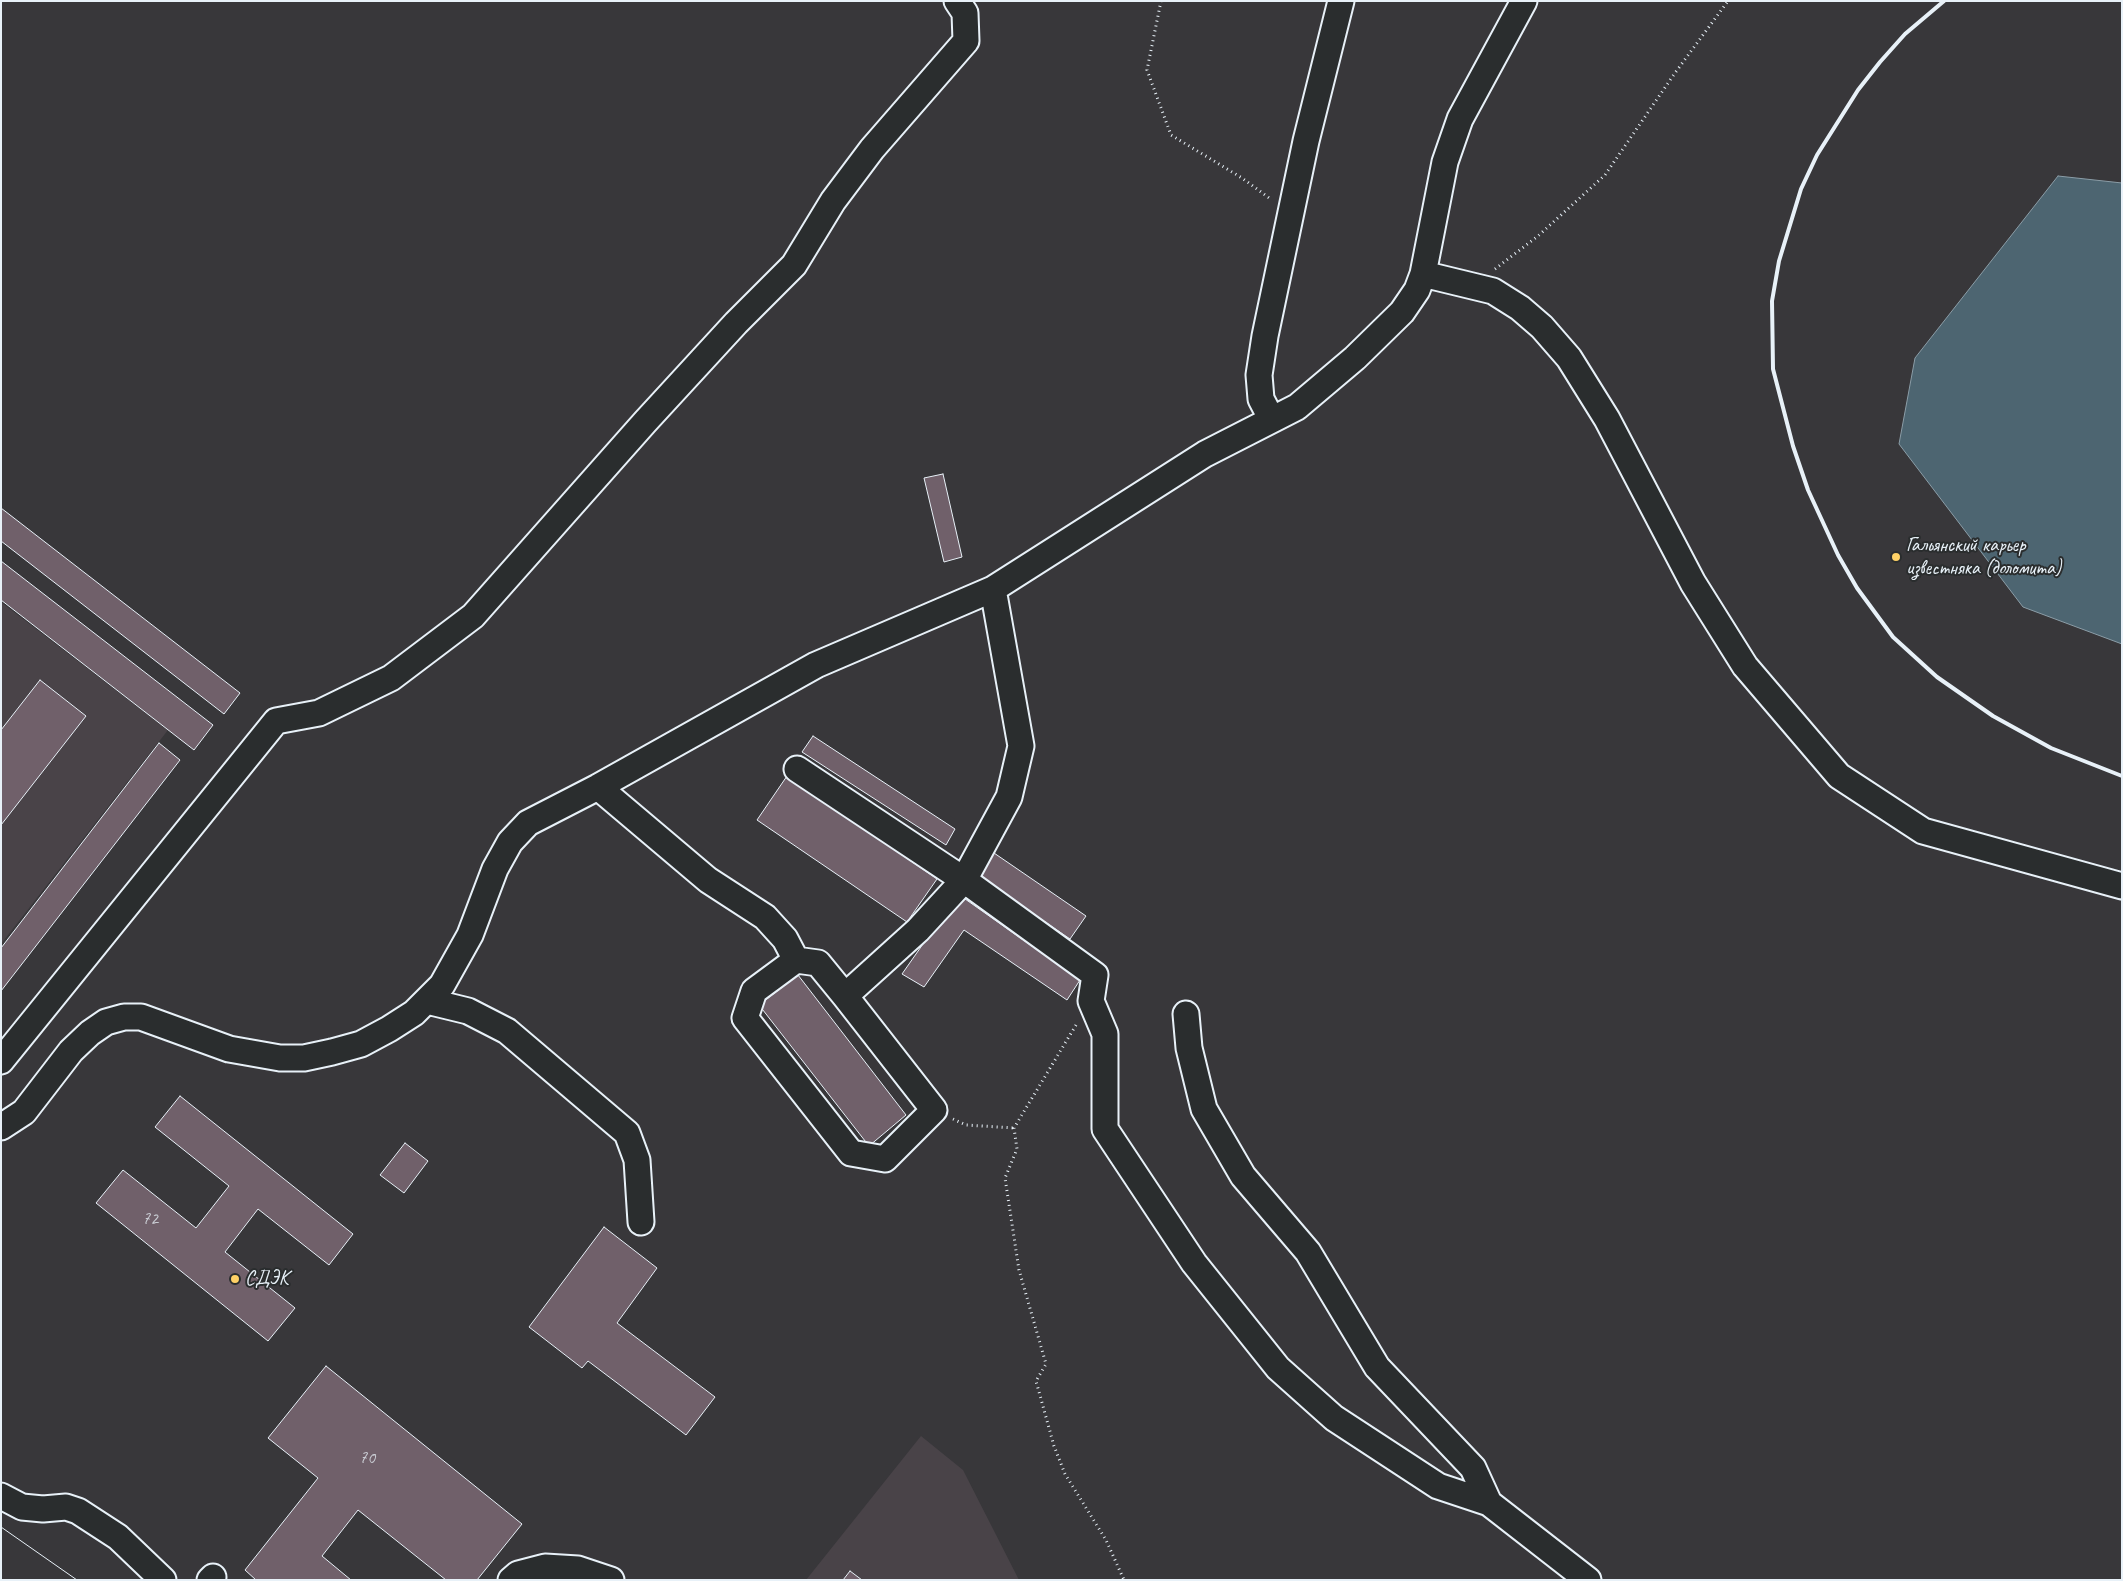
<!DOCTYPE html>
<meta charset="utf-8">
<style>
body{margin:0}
#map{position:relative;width:2123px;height:1581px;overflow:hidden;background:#38373a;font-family:Caveat,sans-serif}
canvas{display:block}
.frame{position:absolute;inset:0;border:2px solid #e8f1f8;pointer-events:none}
</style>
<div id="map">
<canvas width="2123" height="1581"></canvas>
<div class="frame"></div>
</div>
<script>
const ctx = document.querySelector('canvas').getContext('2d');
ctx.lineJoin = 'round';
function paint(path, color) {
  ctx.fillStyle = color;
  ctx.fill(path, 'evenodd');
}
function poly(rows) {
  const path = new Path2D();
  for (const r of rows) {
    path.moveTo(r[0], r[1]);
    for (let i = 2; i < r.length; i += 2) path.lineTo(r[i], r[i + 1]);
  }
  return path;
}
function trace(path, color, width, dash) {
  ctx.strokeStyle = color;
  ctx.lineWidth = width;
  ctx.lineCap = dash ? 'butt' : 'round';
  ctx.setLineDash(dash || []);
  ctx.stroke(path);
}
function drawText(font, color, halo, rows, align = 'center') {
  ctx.font = font + ' Caveat,sans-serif';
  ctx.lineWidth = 4;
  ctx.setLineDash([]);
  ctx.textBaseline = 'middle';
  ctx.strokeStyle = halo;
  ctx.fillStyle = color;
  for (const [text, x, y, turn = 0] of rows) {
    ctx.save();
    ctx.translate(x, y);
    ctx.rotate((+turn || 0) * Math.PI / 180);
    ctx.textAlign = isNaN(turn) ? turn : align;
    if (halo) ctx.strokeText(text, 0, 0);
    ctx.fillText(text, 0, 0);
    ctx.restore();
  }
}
const built = poly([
 [1,602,168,730,1,944],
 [921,1436,963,1470,1019,1580,806,1580]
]);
const water = poly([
 [2058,176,2122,183,2122,644,2023,607,1899,444,1915,358,2058,176]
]);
const building = poly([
 [943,474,962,557,944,562,924,478,943,474],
 [1,508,240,693,224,714,1,541,1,508],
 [1,561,213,725,194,750,1,600,1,561],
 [40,680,86,716,1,825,1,730,40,680],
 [813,736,955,829,946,845,802,752,813,736],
 [159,743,180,760,1,991,1,948,159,743],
 [787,776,937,879,907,922,757,820,787,776],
 [994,853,1086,916,1070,939,978,876,994,853],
 [958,894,1080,980,1067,1000,964,930,924,987,902,974,958,894],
 [798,975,906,1115,869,1146,759,1005,798,975],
 [180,1096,353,1234,329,1265,258,1209,225,1252,295,1308,268,1341,96,1203,123,1170,196,1228,229,1186,155,1127,180,1096],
 [405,1143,428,1161,404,1193,380,1175,405,1143],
 [604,1227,657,1268,617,1323,715,1397,686,1435,588,1361,582,1368,529,1327,604,1227],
 [326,1366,522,1524,477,1580,446,1580,358,1510,322,1556,351,1580,256,1580,245,1570,318,1478,268,1438,326,1366],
 [850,1571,862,1580,843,1580,850,1571]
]);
const path = poly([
 [1161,1,1147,70,1171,135,1242,178,1272,200],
 [1495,269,1538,236,1605,175,1675,73,1728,1],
 [1076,1025,1014,1128,1017,1149,1005,1178,1019,1270,1046,1364,1036,1381,1054,1446,1065,1474,1106,1540,1124,1580],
 [953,1119,966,1125,1014,1128]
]);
const minor = poly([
 [1423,274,1493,291,1520,308,1542,327,1569,358,1607,419,1693,583,1745,666,1839,776,1923,831,2122,886],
 [1272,420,1261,399,1259,375,1265,336,1306,141,1341,1],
 [993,589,1021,746,1009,797,964,880,1095,975,1091,1001,1105,1034,1105,1129,1194,1263,1278,1368,1334,1418,1438,1486,1489,1503,1588,1580],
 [797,769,964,880,918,930,845,996,818,963,796,960,754,991,745,1018,851,1153,885,1159,934,1110,845,996],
 [598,787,708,880,765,917,785,939,796,960],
 [427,1001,468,1011,507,1031,627,1133,637,1160,641,1222],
 [1186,1014,1189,1048,1204,1109,1243,1176,1308,1252,1377,1367,1473,1468,1489,1503],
 [1,1061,276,721,319,713,391,678,473,616,645,422,736,323,794,265,833,201,872,149,966,41,965,13,957,1],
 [1,1127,24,1112,71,1051,90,1033,106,1022,124,1017,141,1017,229,1049,280,1058,304,1058,332,1052,361,1044,389,1029,414,1013,442,985,470,935,495,869,510,842,528,823,598,787,816,665,993,589,1205,454,1297,407,1355,358,1402,312,1417,290,1423,274,1445,162,1460,119,1524,1],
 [1,1496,22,1507,43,1509,66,1507,78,1511,118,1537,163,1580],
 [210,1580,213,1577],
 [511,1580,518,1574,545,1567,578,1569,611,1580]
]);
const tram = poly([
 [1,1527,77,1580]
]);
const rail = poly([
 [1944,1,1905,34,1880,62,1858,90,1817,155,1801,189,1779,261,1772,301,1773,369,1793,446,1808,490,1838,555,1857,588,1893,637,1937,677,1993,716,2051,748,2122,776]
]);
const markers = [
 [1896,557,5,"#ffd166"],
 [235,1279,5,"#ffd166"]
];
const numberNames = [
 ["72",150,1219],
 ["70",367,1458]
];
const poiNames = [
 ["Гальянский карьер",1906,546],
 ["известняка (доломита)",1906,569],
 ["СДЭК",245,1279]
];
paint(built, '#494348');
paint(water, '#4d6571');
trace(water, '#8b9da7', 1);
paint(building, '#70606a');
trace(building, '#e8f1f8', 1);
trace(minor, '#e8f1f8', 29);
trace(path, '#e8f1f8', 3, [1, 4]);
trace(minor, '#2a2d2e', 25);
trace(tram, '#e8f1f8', 1);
trace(rail, '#e8f1f8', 4);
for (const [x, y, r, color] of markers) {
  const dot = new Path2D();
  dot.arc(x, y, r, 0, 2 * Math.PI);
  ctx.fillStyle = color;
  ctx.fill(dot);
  trace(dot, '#2a2d2e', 2);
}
drawText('18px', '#cacdd4', null, numberNames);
drawText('20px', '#e8f1f8', '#2a2d2e', poiNames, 'left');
</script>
